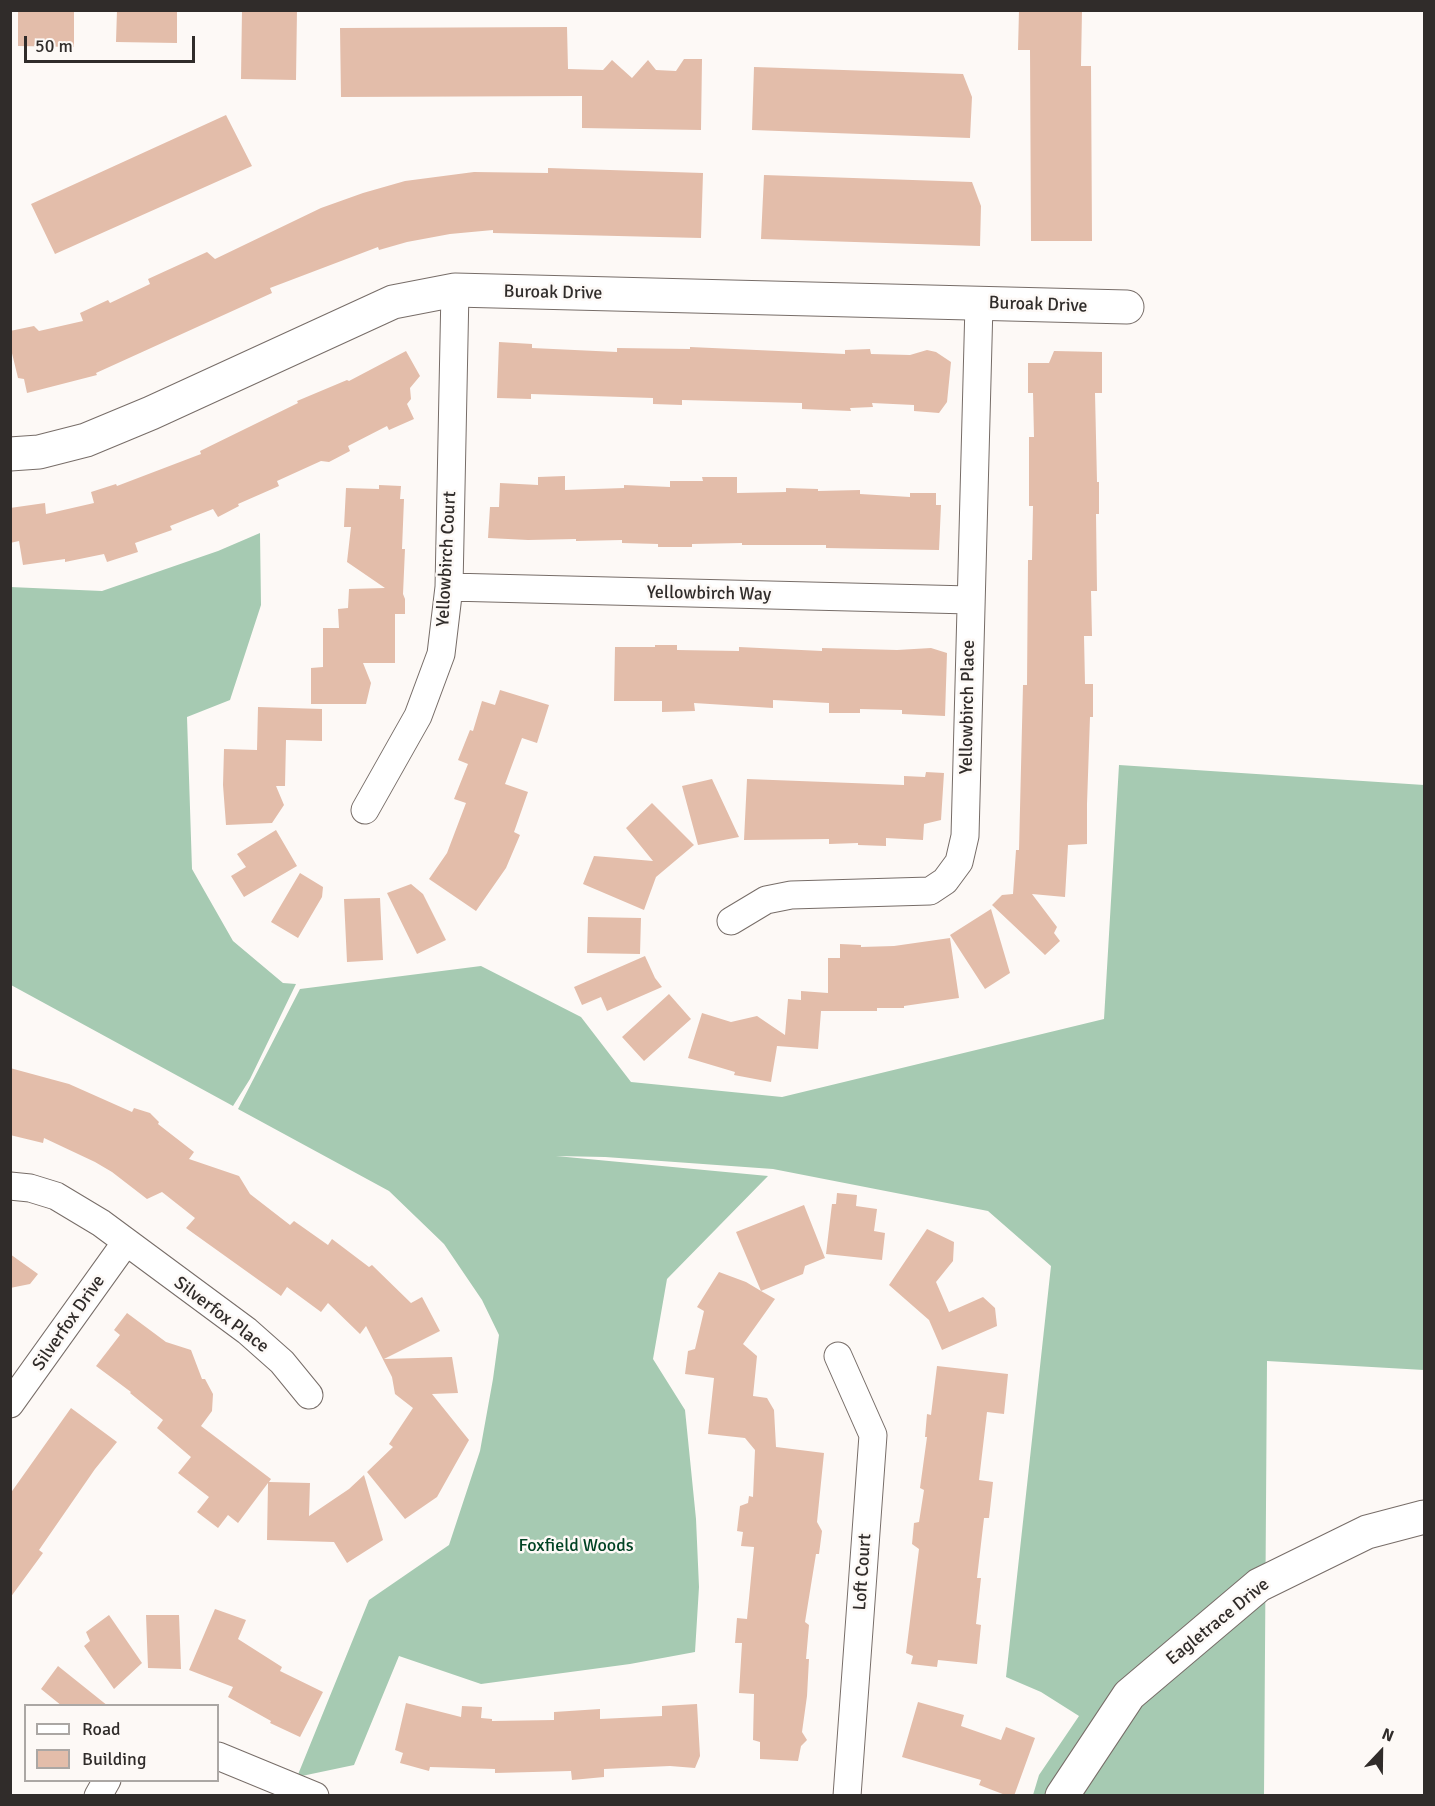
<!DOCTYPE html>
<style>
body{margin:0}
#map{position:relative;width:1435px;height:1806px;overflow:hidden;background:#fdf9f6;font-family:Signika,sans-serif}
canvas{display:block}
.frame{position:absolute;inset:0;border:12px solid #302c2a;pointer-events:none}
.legend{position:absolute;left:24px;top:1704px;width:195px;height:78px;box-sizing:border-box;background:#fdf9f6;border:2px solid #aba7a4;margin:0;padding:8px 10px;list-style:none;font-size:18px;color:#302c2a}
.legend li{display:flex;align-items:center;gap:12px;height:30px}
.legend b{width:30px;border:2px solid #aba7a4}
.north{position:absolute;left:1351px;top:1722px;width:60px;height:60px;-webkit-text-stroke:4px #fdf9f6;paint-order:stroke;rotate:22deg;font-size:16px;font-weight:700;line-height:24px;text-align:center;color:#302c2a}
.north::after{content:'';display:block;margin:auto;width:21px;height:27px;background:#302c2a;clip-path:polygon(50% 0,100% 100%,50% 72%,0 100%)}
.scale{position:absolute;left:24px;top:36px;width:171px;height:27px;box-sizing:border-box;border:3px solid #302c2a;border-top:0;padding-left:8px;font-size:18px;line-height:21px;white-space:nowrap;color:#302c2a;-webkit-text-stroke:4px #fdf9f6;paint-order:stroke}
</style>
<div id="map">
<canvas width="1435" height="1806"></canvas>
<div class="frame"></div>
<ul class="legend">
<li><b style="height:8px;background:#fff"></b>Road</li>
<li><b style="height:16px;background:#e3bdaa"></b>Building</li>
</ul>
<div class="north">N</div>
<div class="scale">50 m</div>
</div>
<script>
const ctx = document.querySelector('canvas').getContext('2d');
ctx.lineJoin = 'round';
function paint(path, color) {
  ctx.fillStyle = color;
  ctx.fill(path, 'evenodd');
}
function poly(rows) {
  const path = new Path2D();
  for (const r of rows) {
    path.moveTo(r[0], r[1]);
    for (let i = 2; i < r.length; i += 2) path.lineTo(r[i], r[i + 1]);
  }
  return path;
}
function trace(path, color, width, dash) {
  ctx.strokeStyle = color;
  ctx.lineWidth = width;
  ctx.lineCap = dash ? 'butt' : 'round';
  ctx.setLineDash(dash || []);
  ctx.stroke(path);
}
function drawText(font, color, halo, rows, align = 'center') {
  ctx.font = font + ' Signika,sans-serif';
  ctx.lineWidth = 5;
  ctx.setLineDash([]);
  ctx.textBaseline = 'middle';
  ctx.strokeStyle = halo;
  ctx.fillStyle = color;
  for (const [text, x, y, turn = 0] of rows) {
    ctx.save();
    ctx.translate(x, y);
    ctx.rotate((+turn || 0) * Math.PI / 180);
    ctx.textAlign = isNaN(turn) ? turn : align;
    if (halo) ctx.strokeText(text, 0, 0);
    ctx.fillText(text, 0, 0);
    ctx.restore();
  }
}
const forest = poly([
 [260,533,261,605,230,700,187,717,192,869,233,941,283,983,296,984,250,1079,233,1106,11,985,10,587,102,591,218,551],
 [1119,765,1424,785,1424,1370,1267,1361,1264,1795,1033,1795,1039,1775,1079,1716,1041,1692,1006,1677,1051,1266,988,1211,773,1169,605,1157,556,1156,768,1176,667,1279,653,1359,685,1410,696,1519,699,1587,695,1652,630,1664,481,1684,399,1656,354,1765,297,1777,369,1600,449,1545,480,1451,493,1379,499,1335,482,1300,444,1244,389,1191,238,1109,300,989,481,966,581,1017,631,1082,782,1097,1104,1019]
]);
const building = poly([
 [18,10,74,10,74,47,18,46],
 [117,10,177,10,177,43,116,42],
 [242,10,297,10,296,80,241,79],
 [1019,10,1082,10,1081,66,1091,66,1092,241,1031,241,1030,50,1018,50],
 [567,27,568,69,603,70,612,60,632,78,648,60,656,70,676,71,684,59,702,59,701,130,582,128,582,96,341,97,340,28],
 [754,67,963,74,972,97,970,138,752,130],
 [226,115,252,166,55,254,31,204],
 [548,168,703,173,701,238,493,233,493,230,450,234,407,242,379,250,378,247,270,288,272,293,96,373,97,375,27,393,24,379,18,378,10,345,10,331,34,326,39,331,83,321,80,313,108,300,110,303,150,284,148,279,207,252,215,259,321,208,363,193,405,181,474,172,548,173],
 [764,175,972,182,981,206,980,246,761,239],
 [499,342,532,344,532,348,617,352,617,348,690,349,690,347,845,354,845,350,870,349,871,354,910,355,927,350,936,352,951,362,947,402,939,413,914,411,914,405,872,403,873,407,850,408,851,411,802,409,802,403,682,400,682,405,653,404,653,398,531,394,531,399,497,398],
 [406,351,420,376,410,388,411,399,407,404,414,419,389,430,387,426,348,446,350,451,329,462,321,461,277,481,279,486,238,504,239,506,218,517,213,509,170,526,172,530,135,543,138,552,107,562,104,554,65,562,65,559,23,565,19,541,10,543,10,508,45,503,46,514,94,503,91,492,116,484,117,486,201,454,200,451,298,403,297,401,347,380,349,381],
 [1054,351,1102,352,1102,393,1095,393,1097,482,1099,482,1099,514,1096,514,1097,591,1091,591,1092,636,1084,636,1085,684,1093,684,1093,717,1090,717,1087,804,1087,844,1068,845,1065,897,1032,894,1057,927,1054,933,1060,941,1045,955,992,905,1002,895,1013,894,1016,850,1019,850,1023,685,1027,685,1028,560,1032,560,1033,506,1029,506,1029,437,1034,437,1033,393,1028,393,1028,363,1049,363],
 [565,476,565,490,624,488,624,485,670,487,670,481,703,481,702,477,737,477,737,493,786,492,786,488,818,489,818,491,860,490,860,494,910,497,910,493,936,493,936,505,941,505,939,550,826,548,826,545,742,545,742,543,692,544,692,547,658,547,658,544,622,543,622,540,576,541,576,539,528,540,488,538,490,507,499,507,500,483,538,485,538,477],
 [379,485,401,486,400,499,404,499,402,549,405,549,403,594,405,599,405,614,395,614,395,663,363,663,371,683,366,704,311,704,311,668,323,667,323,628,339,628,338,609,348,608,349,589,385,588,347,562,351,527,344,527,346,488,379,489],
 [655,645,677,645,677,650,739,651,739,647,822,651,822,648,897,650,931,648,947,653,945,716,902,714,902,710,860,709,860,713,829,713,829,703,773,700,773,708,694,703,695,711,662,712,662,701,614,701,615,647,655,647],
 [500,690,549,705,537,743,522,738,505,784,528,792,514,832,520,835,506,868,476,911,429,879,447,853,466,803,454,799,468,764,458,760,470,730,473,731,482,701,495,705],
 [258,707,322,709,322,741,286,740,285,786,276,786,284,805,272,823,226,825,223,785,224,749,257,750],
 [926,772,944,773,941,820,924,824,923,840,886,838,886,846,858,845,858,843,829,844,829,839,744,840,747,779,904,785,904,776,925,777],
 [712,779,739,837,698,845,682,786],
 [652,803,694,845,656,877,644,910,583,884,594,856,653,861,626,828],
 [276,830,297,866,244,897,231,876,246,867,237,854],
 [300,873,323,887,322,897,298,938,271,922],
 [411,884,423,894,446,940,417,954,387,893],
 [380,898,383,960,347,962,344,899],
 [991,909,1010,973,985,989,950,935],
 [588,917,641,918,640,954,587,953],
 [950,938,959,998,904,1006,904,1008,877,1008,877,1011,821,1011,818,1049,777,1046,771,1082,734,1075,735,1072,688,1058,702,1013,731,1022,757,1016,785,1035,788,999,801,1000,801,991,828,993,828,958,840,958,840,944,861,945,861,947,894,946],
 [645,956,655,978,662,987,607,1011,601,997,582,1005,574,987],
 [669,994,691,1019,644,1061,622,1037],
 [10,1068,69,1084,132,1112,134,1108,150,1113,159,1122,158,1124,194,1152,189,1159,239,1176,250,1194,290,1225,294,1221,328,1245,332,1239,369,1267,372,1265,411,1303,422,1297,440,1331,384,1359,452,1357,458,1393,432,1394,469,1440,437,1497,405,1519,367,1472,393,1447,389,1444,413,1408,395,1394,392,1377,366,1326,360,1334,328,1303,321,1312,287,1287,281,1296,186,1228,195,1218,162,1192,147,1199,112,1172,95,1162,44,1138,43,1143,10,1135],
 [837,1193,857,1195,856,1206,877,1209,874,1231,885,1233,882,1260,826,1254,832,1204,836,1204],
 [804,1205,825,1258,805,1266,803,1274,761,1291,775,1299,743,1344,757,1356,753,1396,767,1398,774,1410,776,1447,824,1453,817,1522,822,1531,819,1554,816,1554,805,1622,809,1625,806,1659,809,1659,807,1696,802,1732,807,1740,801,1746,798,1761,760,1759,760,1742,753,1740,754,1694,739,1693,742,1643,735,1643,737,1618,747,1619,754,1547,741,1546,743,1532,737,1531,740,1506,748,1503,749,1496,753,1497,755,1450,745,1438,708,1434,714,1378,685,1374,688,1351,695,1349,704,1311,697,1307,719,1272,746,1282,761,1291,736,1232],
 [927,1229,954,1242,953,1261,936,1282,949,1312,983,1297,995,1308,997,1326,942,1350,929,1320,889,1285],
 [10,1254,38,1274,30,1284,10,1288],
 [127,1313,166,1342,191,1350,202,1379,205,1379,213,1394,212,1411,201,1426,271,1479,269,1482,310,1483,309,1516,349,1489,364,1475,383,1540,347,1563,334,1542,267,1540,268,1483,238,1523,228,1515,218,1528,197,1512,209,1497,178,1473,191,1457,157,1428,163,1420,130,1393,131,1392,96,1366,120,1335,114,1330],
 [937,1366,1008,1374,1004,1414,987,1412,979,1480,993,1482,989,1518,984,1518,977,1578,981,1578,976,1624,981,1625,977,1664,938,1660,937,1667,911,1664,913,1656,906,1653,919,1549,912,1544,914,1523,919,1522,924,1490,920,1488,927,1437,925,1437,927,1414,931,1415],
 [71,1408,117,1442,95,1469,39,1550,43,1553,10,1598,10,1494],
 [215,1609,246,1620,238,1639,282,1667,280,1671,323,1692,300,1737,270,1723,271,1721,228,1697,233,1687,189,1670],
 [109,1615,142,1663,114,1689,84,1646,90,1641,86,1632],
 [146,1615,179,1615,181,1669,148,1668],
 [58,1666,108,1706,62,1706,41,1689],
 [918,1702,964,1715,961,1726,1001,1740,1006,1727,1035,1738,1014,1796,1008,1796,979,1785,981,1780,902,1757],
 [406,1703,461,1717,462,1706,482,1707,481,1718,492,1719,492,1721,554,1720,554,1712,600,1709,600,1719,662,1716,662,1706,697,1704,700,1756,695,1768,670,1766,604,1769,604,1777,572,1780,571,1771,495,1773,495,1769,430,1767,429,1771,400,1763,403,1753,395,1750]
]);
const minor = poly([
 [449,587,970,600],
 [365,810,418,716,441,654,449,587,455,290],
 [731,921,766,900,791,895,930,891,945,881,959,862,965,836,979,304],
 [10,1186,30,1188,56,1196,101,1223,247,1331,282,1362,309,1395],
 [838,1356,873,1435,847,1796],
 [10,1404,126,1242],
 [218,1756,315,1796],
 [98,1796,107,1780]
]);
const tertiary = poly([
 [10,454,39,452,86,440,151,413,393,302,455,290,1127,307],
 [1062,1796,1129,1695,1259,1585,1367,1532,1424,1517]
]);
const streetNames = [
 ["Buroak Drive",553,293,1],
 ["Buroak Drive",1038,305,2],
 ["Yellowbirch Court",447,559,-87],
 ["Yellowbirch Way",709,594,1],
 ["Yellowbirch Place",968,707,-89],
 ["Silverfox Place",221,1315,37],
 ["Silverfox Drive",69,1323,-55],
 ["Loft Court",863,1572,-86],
 ["Eagletrace Drive",1218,1622,-39]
];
const parkNames = [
 ["Foxfield Woods",576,1546]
];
paint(forest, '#a6cab2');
paint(building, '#e3bdaa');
trace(minor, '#776d68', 29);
trace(tertiary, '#776d68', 35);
trace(minor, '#fff', 27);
trace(tertiary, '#fff', 33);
drawText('18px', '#302c2a', '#fdf9f6', streetNames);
drawText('18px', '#014324', '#fdf9f6', parkNames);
</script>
